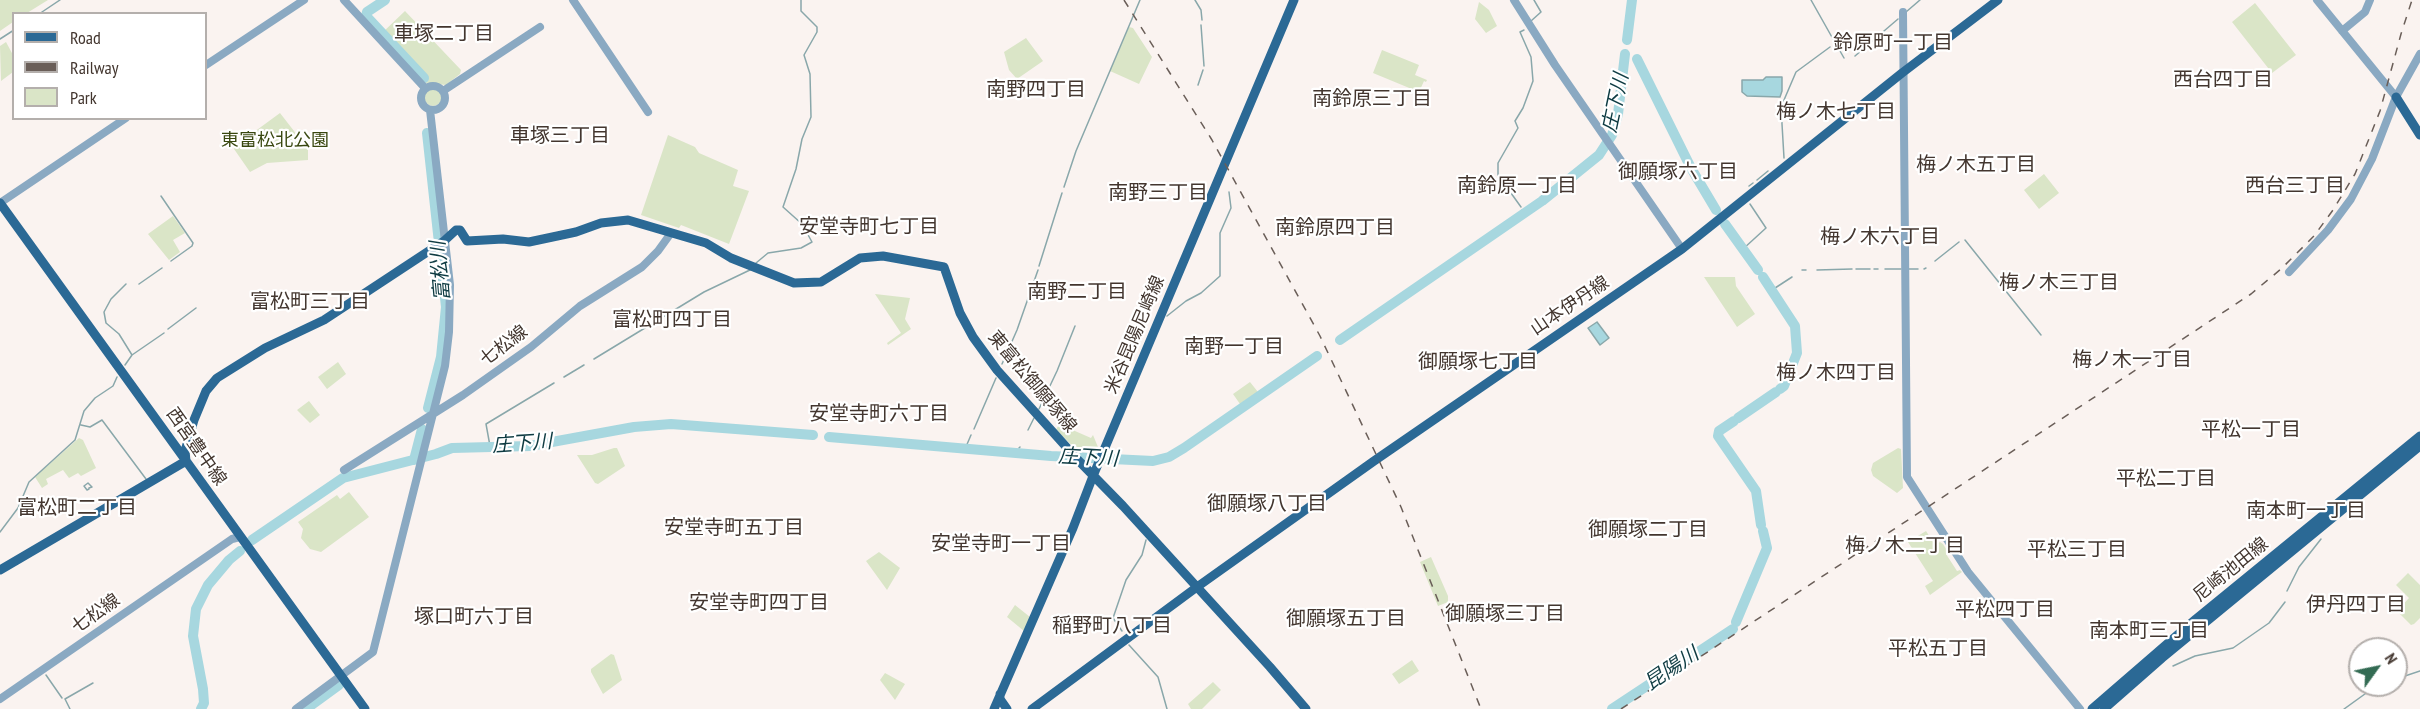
<!DOCTYPE html>
<meta charset="utf-8">
<style>
body{margin:0}
#map{position:relative;width:2420px;height:709px;overflow:hidden;background:#faf3f0;font-family:"PT Sans Narrow",sans-serif}
canvas{display:block}
.legend{position:absolute;left:12px;top:12px;width:195px;height:108px;box-sizing:border-box;background:#fff;border:2px solid #b4afac;margin:0;padding:8px 10px;list-style:none;font-size:18px;color:#43362f}
.legend li{display:flex;align-items:center;gap:12px;height:30px}
.legend b{width:30px;border:2px solid #b4afac}
.north{position:absolute;left:2348px;top:637px;width:60px;height:60px;box-sizing:border-box;background:#fff;border:2px solid #b4afac;border-radius:50%;rotate:57deg;font-size:16px;font-weight:700;line-height:24px;text-align:center;color:#43362f}
.north::after{content:'';display:block;margin:auto;width:21px;height:27px;background:#336b53;clip-path:polygon(50% 0,100% 100%,50% 72%,0 100%)}
</style>
<div id="map">
<canvas width="2420" height="709"></canvas>
<ul class="legend">
<li><b style="height:8px;background:#2b6995"></b>Road</li>
<li><b style="height:8px;background:#6a5e58"></b>Railway</li>
<li><b style="height:16px;background:#dae5c7"></b>Park</li>
</ul>
<div class="north">N</div>
</div>
<script>
const ctx = document.querySelector('canvas').getContext('2d');
ctx.lineJoin = 'round';
function paint(path, color) {
  ctx.fillStyle = color;
  ctx.fill(path, 'evenodd');
}
function poly(rows) {
  const path = new Path2D();
  for (const r of rows) {
    if (r.length === 3) {
      path.moveTo(r[0] + r[2], r[1]);
      path.arc(r[0], r[1], r[2], 0, 2 * Math.PI);
      continue;
    }
    path.moveTo(r[0], r[1]);
    for (let i = 2; i < r.length; i += 2) path.lineTo(r[i], r[i + 1]);
  }
  return path;
}
function trace(path, color, width, dash) {
  ctx.strokeStyle = color;
  ctx.lineWidth = width;
  ctx.lineCap = dash ? 'butt' : 'round';
  ctx.setLineDash(dash || []);
  ctx.stroke(path);
}
function drawText(font, color, halo, rows, align = 'center') {
  ctx.font = font + ' "PT Sans Narrow","Noto Sans JP",sans-serif';
  ctx.lineWidth = 4.5;
  ctx.setLineDash([]);
  ctx.textBaseline = 'middle';
  ctx.strokeStyle = halo;
  ctx.fillStyle = color;
  for (const [text, x, y, turn = 0] of rows) {
    ctx.save();
    ctx.translate(x, y);
    ctx.rotate((+turn || 0) * Math.PI / 180);
    ctx.textAlign = isNaN(turn) ? turn : align;
    if (halo) ctx.strokeText(text, 0, 0);
    ctx.fillText(text, 0, 0);
    ctx.restore();
  }
}
const green = poly([
 [0,0,48,0,27,13,14,14,13,22,0,31],
 [1479,2,1489,10,1497,26,1486,33,1475,19],
 [2255,3,2296,55,2272,73,2232,22],
 [405,11,461,70,460,74,446,85,426,83,381,34],
 [1129,27,1133,28,1152,57,1139,84,1110,71],
 [1026,38,1043,61,1017,79,1009,70,1004,52],
 [6,42,13,55,13,72,1,81,0,46],
 [1382,50,1419,65,1415,75,1427,80,1426,82,1424,81,1419,92,1373,73],
 [433,97,9],
 [280,113,308,149,308,160,267,163,250,172,234,149,235,146],
 [668,135,695,147,699,153,738,170,733,186,749,191,729,244,681,225,679,228,641,215],
 [2044,174,2059,193,2039,209,2024,190],
 [173,216,185,233,173,240,180,252,169,260,148,234],
 [1704,277,1735,277,1736,286,1755,314,1737,327],
 [875,294,910,298,905,319,911,329,888,345,887,343,901,333],
 [338,362,346,374,327,389,318,377],
 [1250,382,1258,392,1240,404,1233,394],
 [309,401,320,415,310,423,297,410],
 [1059,424,1091,438,1093,435,1098,447,1096,452,1078,451,1056,430],
 [79,438,83,440,96,468,81,476,78,473,69,478,63,470,46,479,48,484,42,488,35,477],
 [614,448,617,448,625,466,598,484,595,483,577,455,592,455],
 [1898,448,1901,449,1903,488,1897,493,1873,476,1871,470,1873,463],
 [349,492,369,517,321,552,310,549,301,538,303,529,298,522,337,495,340,499],
 [1926,531,1935,545,1940,542,1943,544,1948,552,1946,554,1957,571,1960,570,1962,572,1930,595,1925,586,1933,581,1908,542],
 [879,552,900,568,887,590,866,561],
 [1431,557,1448,596,1448,602,1438,606,1420,562],
 [2408,573,2420,585,2420,618,2414,624,2411,625,2397,611,2409,598,2396,585],
 [1015,605,1030,617,1024,631,1007,617],
 [611,654,614,655,622,680,603,694,591,672,591,669],
 [1412,660,1419,671,1399,684,1392,674],
 [885,673,905,684,895,700,880,680],
 [1213,682,1221,690,1202,709,1191,709,1188,704]
]);
const water = poly([
 [1766,77,1782,77,1782,91,1780,97,1747,96,1742,92,1742,80,1763,80,1766,77],
 [1597,322,1609,338,1600,345,1588,328,1597,322]
]);
const stream = poly([
 [1195,0,1201,10,1202,20],
 [1811,0,1833,39],
 [1906,12,1920,0],
 [39,14,60,0],
 [1531,21,1541,12,1534,0],
 [1201,25,1204,66],
 [1877,37,1898,19],
 [0,39,14,30],
 [1836,44,1844,58],
 [1855,56,1875,39],
 [1198,85,1203,70],
 [1784,158,1781,107,1796,72,1830,47],
 [1757,180,1768,171],
 [1749,186,1753,183],
 [1064,187,1076,151,1140,0],
 [161,196,193,243,192,246,171,261],
 [1521,207,1498,175,1498,163,1518,128,1515,121,1523,108,1533,81,1531,57,1520,32,1524,30],
 [1522,210,1524,213],
 [1965,240,2041,335],
 [1743,249,1766,228,1750,204],
 [1935,261,1959,242],
 [756,263,768,253,801,248,812,242,802,224,783,207,796,169,802,139,811,117,810,74,804,55,817,32,817,27,801,11,801,0],
 [1039,266,1062,193],
 [1856,269,1870,269],
 [1874,269,1878,269],
 [1885,269,1901,269],
 [1909,269,1918,269],
 [1924,269,1926,268],
 [1802,270,1806,270],
 [1817,270,1852,269],
 [139,284,162,268],
 [1772,290,1792,277],
 [1167,316,1186,301,1201,293,1220,276,1220,233,1231,208,1229,192],
 [168,329,196,308],
 [132,355,164,333],
 [594,359,704,292,752,269],
 [1002,364,1017,330,1038,270],
 [125,365,132,355,119,334,106,323,104,312,111,299,126,284],
 [564,377,584,365],
 [1039,409,1057,371,1075,326],
 [81,425,90,427,102,420,146,479],
 [974,429,996,378],
 [1028,430,1034,418],
 [490,446,486,424,554,383],
 [1019,448,1020,447],
 [965,449,971,435],
 [1017,453,1019,450],
 [89,489,87,490,84,486,88,483,92,487,89,488],
 [0,532,18,508,29,482,75,440,84,411,95,398,113,386,117,377],
 [2287,591,2299,567,2321,539],
 [1122,631,1113,618,1126,580,1142,555,1146,540],
 [1129,645,1158,677,1167,709],
 [2173,666,2195,656,2233,648,2269,623,2285,602],
 [46,675,62,698],
 [2396,679,2420,671],
 [70,709,65,699,93,683],
 [2344,709,2376,686]
]);
const river = poly([
 [385,0,367,12,366,16,424,78],
 [1627,40,1632,0],
 [1637,59,1691,168,1716,210],
 [427,133,446,307,441,357,428,408],
 [1725,224,1758,270],
 [1763,277,1795,326,1797,353,1784,386,1780,389],
 [1340,340,1542,201,1599,155,1612,135,1618,114,1625,54],
 [1738,418,1776,392],
 [1734,421,1719,431,1718,436,1756,491,1761,525],
 [829,437,1051,456,1153,461,1169,457,1184,448,1317,356],
 [414,460,422,429],
 [252,540,343,478,436,454,452,448,530,446,634,427,671,424,813,435],
 [1736,622,1767,548,1763,531],
 [201,709,204,703,203,689,193,636,196,609,208,585,229,560,240,551],
 [306,709,339,685],
 [1612,709,1733,629]
]);
const minor = poly([
 [344,0,425,88],
 [573,0,648,112],
 [1514,0,1555,65,1682,249],
 [2317,0,2396,97],
 [1903,12,1907,477,1968,572,2080,709],
 [2342,31,2365,12,2370,0],
 [206,65,304,0],
 [433,98,12],
 [443,91,540,27],
 [0,203,126,118],
 [2289,272,2328,230,2351,199,2372,159,2396,97,2420,54],
 [344,470,463,395,531,347,580,306,642,267,658,251,671,233],
 [0,699,232,539,240,537],
 [296,709,373,652,445,366,449,332,450,285,430,110]
]);
const major = poly([
 [2396,97,2420,135],
 [0,203,365,709],
 [0,570,186,461,185,451,194,420,206,391,217,378,265,348,324,320,444,241,456,230,460,230,467,241,503,239,529,242,576,232,601,223,628,220,706,243,731,258,794,283,821,282,860,258,883,256,944,267,960,313,973,337,997,370,1078,460,1123,506,1270,667,1306,709],
 [1000,694,1000,699,1007,709],
 [994,709,1073,528,1093,476,1294,0],
 [1032,709,1197,587,1374,461,1682,249,1902,73,1998,0],
 [2092,709,2196,619,2420,436],
 [2104,709,2162,658,2420,446]
]);
const rail = poly([
 [1124,0,1212,140,1320,336,1401,507,1481,709],
 [1621,709,2251,294,2281,269,2314,236,2333,210,2355,174,2380,111,2401,34,2412,0]
]);
const parkNames = [
 ["東富松北公園",275,141]
];
const streetNames = [
 ["山本伊丹線",1570,306,-34],
 ["米谷昆陽尼崎線",1135,335,-67],
 ["七松線",504,346,-37],
 ["東富松御願塚線",1032,382,50],
 ["西宮豊中線",196,447,55],
 ["尼崎池田線",2231,570,-39],
 ["七松線",96,614,-35]
];
const neighbourhoodNames = [
 ["車塚二丁目",444,34],
 ["鈴原町一丁目",1893,43],
 ["西台四丁目",2223,80],
 ["南野四丁目",1036,90],
 ["南鈴原三丁目",1372,99],
 ["梅ノ木七丁目",1836,112],
 ["車塚三丁目",560,136],
 ["梅ノ木五丁目",1976,165],
 ["御願塚六丁目",1678,172],
 ["南鈴原一丁目",1517,186],
 ["西台三丁目",2295,186],
 ["南野三丁目",1158,193],
 ["安堂寺町七丁目",869,227],
 ["南鈴原四丁目",1335,228],
 ["梅ノ木六丁目",1880,237],
 ["梅ノ木三丁目",2059,283],
 ["南野二丁目",1077,292],
 ["富松町三丁目",310,302],
 ["富松町四丁目",672,320],
 ["南野一丁目",1234,347],
 ["梅ノ木一丁目",2132,360],
 ["御願塚七丁目",1478,362],
 ["梅ノ木四丁目",1836,373],
 ["安堂寺町六丁目",879,414],
 ["平松一丁目",2251,430],
 ["平松二丁目",2166,479],
 ["御願塚八丁目",1267,504],
 ["富松町二丁目",77,508],
 ["南本町一丁目",2306,511],
 ["安堂寺町五丁目",734,528],
 ["御願塚二丁目",1648,530],
 ["安堂寺町一丁目",1001,544],
 ["梅ノ木二丁目",1905,546],
 ["平松三丁目",2077,550],
 ["安堂寺町四丁目",759,603],
 ["伊丹四丁目",2356,605],
 ["平松四丁目",2005,610],
 ["御願塚三丁目",1505,614],
 ["塚口町六丁目",474,617],
 ["御願塚五丁目",1346,619],
 ["稲野町八丁目",1112,626],
 ["南本町三丁目",2149,631],
 ["平松五丁目",1938,649]
];
const waterNames = [
 ["庄下川",1616,103,-78],
 ["富松川",441,271,-95],
 ["庄下川",522,444,-4],
 ["庄下川",1088,458,3],
 ["昆陽川",1672,669,-34]
];
paint(green, '#dae5c7');
paint(water, '#a7d7df');
trace(water, '#89a7aa', 1.5);
trace(stream, '#89a7aa', 1.5);
trace(river, '#a7d7df', 10);
trace(minor, '#8aa9c2', 8);
trace(major, '#2b6995', 9);
trace(rail, '#6a5e58', 1.5, [8, 8]);
drawText('18px', '#394810', '#fff', parkNames);
drawText('18px', '#43362f', '#fff', streetNames);
drawText('20px', '#43362f', '#fff', neighbourhoodNames);
drawText('italic 20px', '#0e3b42', '#fff', waterNames);
</script>
